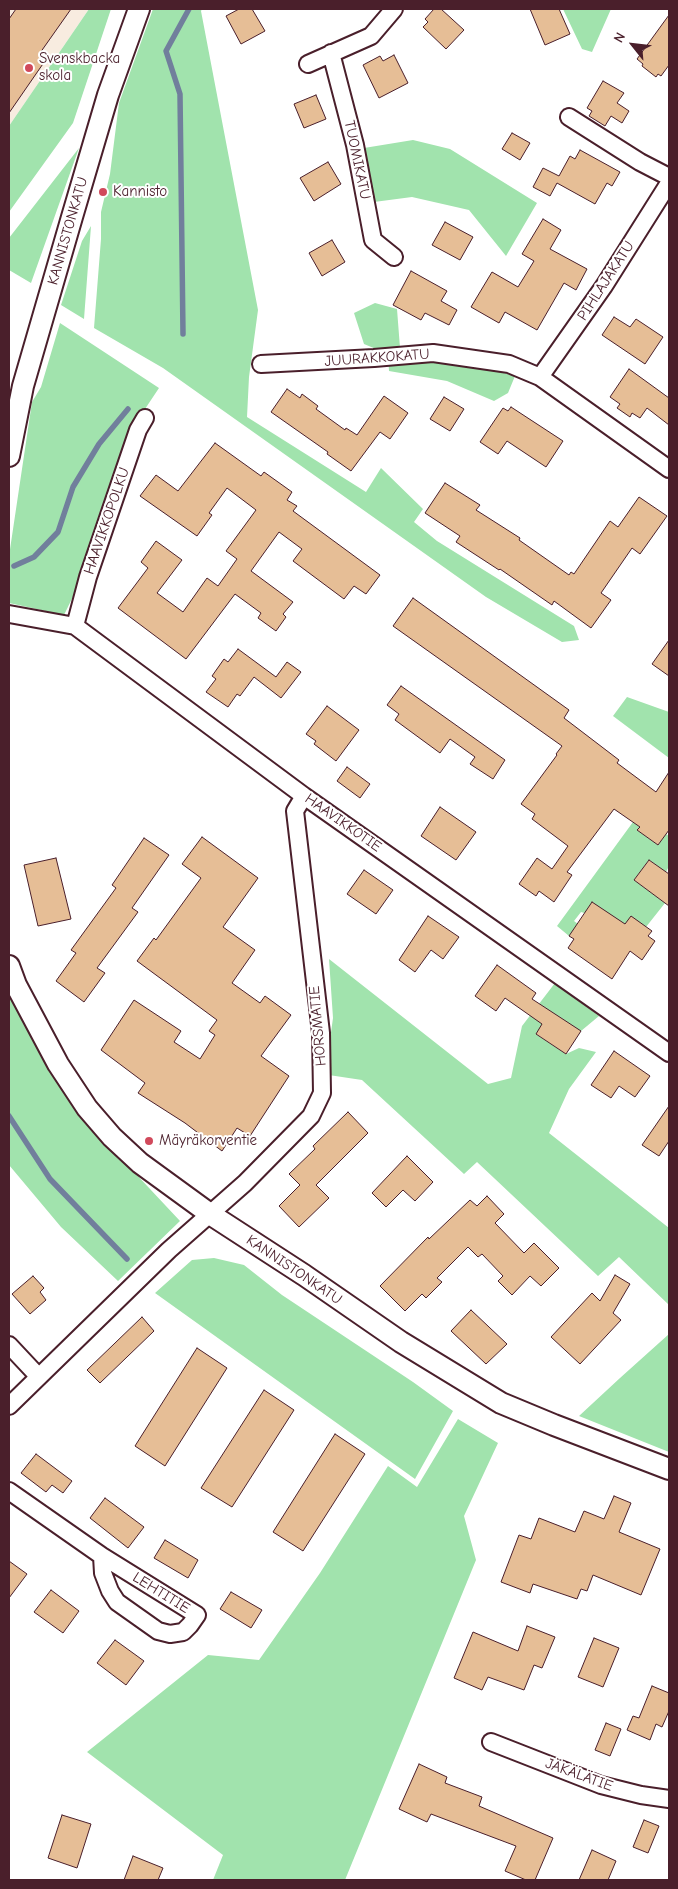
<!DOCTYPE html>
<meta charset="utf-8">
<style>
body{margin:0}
#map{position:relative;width:678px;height:1889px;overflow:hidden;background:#fff;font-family:"Comic Neue",sans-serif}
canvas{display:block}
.frame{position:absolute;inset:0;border:10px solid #4a1f2b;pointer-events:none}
.north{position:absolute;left:608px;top:20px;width:50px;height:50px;-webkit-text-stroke:4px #fff;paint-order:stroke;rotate:299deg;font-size:14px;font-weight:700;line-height:20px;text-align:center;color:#4a1f2b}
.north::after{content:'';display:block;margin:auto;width:18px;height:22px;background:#4a1f2b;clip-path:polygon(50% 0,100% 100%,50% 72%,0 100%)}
</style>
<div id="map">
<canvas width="678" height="1889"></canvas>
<div class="frame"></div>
<div class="north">N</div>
</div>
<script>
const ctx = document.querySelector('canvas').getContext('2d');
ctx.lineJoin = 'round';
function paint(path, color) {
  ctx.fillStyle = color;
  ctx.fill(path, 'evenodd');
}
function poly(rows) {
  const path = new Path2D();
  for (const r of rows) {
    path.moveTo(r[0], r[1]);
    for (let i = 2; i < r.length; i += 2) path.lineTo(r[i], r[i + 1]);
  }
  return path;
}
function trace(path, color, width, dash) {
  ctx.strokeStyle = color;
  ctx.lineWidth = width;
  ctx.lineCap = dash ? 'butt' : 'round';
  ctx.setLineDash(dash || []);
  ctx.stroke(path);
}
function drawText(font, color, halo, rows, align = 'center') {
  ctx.font = font + ' "Comic Neue",sans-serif';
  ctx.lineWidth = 4;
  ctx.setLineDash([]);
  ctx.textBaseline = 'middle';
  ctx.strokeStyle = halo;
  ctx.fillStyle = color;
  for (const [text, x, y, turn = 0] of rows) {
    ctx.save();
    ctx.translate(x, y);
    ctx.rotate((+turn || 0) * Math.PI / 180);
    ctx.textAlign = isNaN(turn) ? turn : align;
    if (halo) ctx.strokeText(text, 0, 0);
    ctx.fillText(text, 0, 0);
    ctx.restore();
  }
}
const built = poly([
 [9,9,89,9,9,126]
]);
const green = poly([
 [89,9,111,9,73,123,9,212,9,126],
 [153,9,202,9,201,11,258,310,249,377,247,417,366,492,381,468,423,509,414,522,437,541,574,626,579,640,562,642,486,597,163,368,94,328,101,239,101,212,110,174,119,103],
 [563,9,611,9,592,52,582,49],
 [413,140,450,149,537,203,506,256,469,210,412,197,374,202,364,148],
 [79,148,31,283,9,270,9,238],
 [91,226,84,319,61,305,82,241],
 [375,303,397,309,401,361,449,358,515,376,508,393,494,401,447,381,389,371,388,354,364,344,354,313],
 [60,323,159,388,133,427,84,574,64,615,9,603,9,556,32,402,41,387],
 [627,697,669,712,669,758,613,716],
 [633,822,640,827,637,830,658,845,666,834,669,836,669,866,666,872,649,860,634,880,665,903,646,927,625,925,581,912,574,921,578,924,569,936,557,926],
 [329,959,488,1084,511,1078,522,1026,555,983,599,1016,581,1031,536,1034,566,1054,579,1048,596,1052,569,1089,549,1133,669,1228,669,1305,619,1257,598,1276,477,1162,464,1174,362,1080,322,1074,328,1054,333,1018],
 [9,992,76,1110,180,1221,118,1281,61,1227,9,1165],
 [214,1258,244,1265,282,1295,413,1382,453,1411,415,1479,155,1293,192,1260],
 [669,1334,669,1452,579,1416,620,1378],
 [458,1419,498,1443,464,1516,476,1560,345,1880,213,1880,223,1855,87,1752,208,1655,259,1660,320,1573,388,1466,417,1487]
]);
const stream = poly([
 [183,334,180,94,166,51,189,9],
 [14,566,34,557,58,532,73,487,99,444,128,409],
 [9,1116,50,1179,127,1259]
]);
const building = poly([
 [16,9,71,9,40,53,47,58,9,113,9,19,16,9],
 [239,9,252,9,265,31,241,44,226,16,239,9],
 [434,9,441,9,464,30,446,49,423,27,428,22,425,19,434,9],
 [530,9,559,9,570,34,545,45,530,9],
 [669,15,669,65,661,76,658,74,656,77,642,66,643,64,637,59,669,15],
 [394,55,408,83,379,98,363,65,380,56,383,61,394,55],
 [603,81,624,93,617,103,629,111,622,123,611,116,605,126,589,116,592,111,587,108,603,81],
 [316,95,326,119,304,128,294,104,316,95],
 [512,133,530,143,520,160,502,149,512,133],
 [580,150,620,172,612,186,607,183,595,204,557,183,550,196,533,187,543,168,559,176,570,156,575,159,580,150],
 [328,162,341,184,314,201,300,178,328,162],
 [543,219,561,230,550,249,587,269,576,290,564,283,537,330,505,312,499,323,471,307,492,272,518,287,534,261,522,254,543,219],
 [445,222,473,237,460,260,432,245,445,222],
 [332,240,345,262,322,276,309,253,332,240],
 [411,271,447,291,441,301,457,310,449,325,425,313,421,320,393,305,411,271],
 [614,317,630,327,636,319,663,337,645,364,602,335,614,317],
 [629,369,669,398,669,425,647,408,640,418,632,413,630,417,617,408,620,404,610,397,629,369],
 [287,389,300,398,302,394,318,406,316,409,345,430,346,428,357,435,384,396,408,413,390,439,380,432,351,471,327,454,328,452,271,412,287,389],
 [444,397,464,409,450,431,430,419,444,397],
 [511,407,563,441,546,467,507,441,498,454,480,442,503,408,508,411,511,407],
 [215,443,261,476,264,472,292,492,287,500,297,506,293,511,380,575,366,594,354,586,344,599,293,561,302,549,279,532,251,571,293,602,283,614,286,617,276,631,258,618,261,613,235,594,186,659,118,608,148,568,141,562,156,541,182,560,157,593,183,612,207,578,218,586,237,559,226,551,256,510,227,488,209,513,212,515,197,536,140,496,156,475,178,491,215,443],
 [445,483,480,505,476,510,520,538,519,540,569,575,571,572,574,574,610,521,618,527,639,497,667,516,640,554,632,548,601,593,611,600,591,628,554,601,552,605,500,569,499,570,456,542,460,536,425,513,445,483],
 [413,598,569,710,564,718,619,760,617,763,656,792,669,772,669,830,658,845,637,830,640,827,614,809,567,872,572,875,554,902,539,891,536,896,519,884,537,858,552,869,568,846,532,819,535,814,521,804,557,755,556,754,562,746,393,626,413,598],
 [669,640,669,676,652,664,669,640],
 [238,649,276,677,287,662,301,672,281,698,254,677,240,696,237,694,228,707,206,692,216,679,212,676,224,659,228,662,238,649],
 [401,686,505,760,493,779,470,764,475,757,450,739,440,753,395,720,399,714,387,705,401,686],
 [327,706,359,730,336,761,314,744,316,741,306,734,327,706],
 [347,767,370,784,360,798,337,781,347,767],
 [440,807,476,832,456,860,421,836,440,807],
 [202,837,258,878,223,927,255,950,232,983,260,1003,265,996,291,1015,261,1056,289,1076,250,1136,237,1128,222,1151,185,1123,138,1093,145,1083,101,1050,134,1000,181,1031,174,1042,200,1059,215,1035,209,1031,217,1020,137,961,154,938,156,940,201,878,182,864,202,837],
 [144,838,169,855,132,908,138,912,97,968,105,973,84,1002,56,981,76,953,71,950,116,888,112,885,144,838],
 [56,858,71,919,38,926,24,865,56,858],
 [649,860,669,874,669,906,634,880,649,860],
 [364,870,393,890,376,914,347,894,364,870],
 [592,902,625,924,631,916,652,931,648,936,655,941,642,960,630,951,612,979,568,948,574,939,569,936,592,902],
 [428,916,459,937,443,959,431,950,415,972,399,960,428,916],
 [497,965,536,993,532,999,581,1031,566,1054,536,1034,542,1024,505,998,496,1011,475,996,497,965],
 [614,1051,650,1076,635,1097,619,1086,611,1098,591,1085,614,1051],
 [669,1106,669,1141,659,1156,642,1145,669,1106],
 [348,1112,368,1133,316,1185,329,1198,299,1227,279,1206,300,1185,289,1174,315,1149,313,1146,348,1112],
 [407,1156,433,1182,415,1201,403,1190,386,1207,372,1193,407,1156],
 [487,1196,504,1214,495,1223,524,1253,534,1243,559,1268,541,1286,530,1276,512,1295,498,1281,503,1276,482,1254,478,1257,468,1247,437,1278,442,1282,426,1298,422,1294,405,1311,380,1286,428,1237,429,1239,470,1200,477,1206,487,1196],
 [615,1275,630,1284,613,1313,621,1320,580,1364,551,1337,592,1293,600,1301,615,1275],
 [33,1276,44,1288,40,1292,46,1300,30,1314,12,1294,33,1276],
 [471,1310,507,1344,486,1364,451,1331,471,1310],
 [142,1317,154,1331,100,1383,87,1370,142,1317],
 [197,1348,227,1368,165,1466,135,1446,197,1348],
 [264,1390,294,1410,232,1507,201,1488,264,1390],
 [335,1434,365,1454,303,1551,273,1532,335,1434],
 [36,1454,72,1481,63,1493,52,1485,46,1492,21,1473,36,1454],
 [614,1496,631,1503,619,1532,660,1549,641,1595,593,1575,587,1591,581,1589,577,1599,533,1584,530,1593,501,1582,519,1535,531,1539,539,1518,575,1532,584,1511,604,1519,614,1496],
 [105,1498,144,1527,128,1548,90,1518,105,1498],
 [165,1540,198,1560,188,1578,154,1558,165,1540],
 [9,1561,27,1574,9,1598,9,1561],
 [51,1590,79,1611,63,1633,34,1612,51,1590],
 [231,1592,262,1610,251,1628,220,1609,231,1592],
 [527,1626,555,1637,542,1668,534,1665,524,1690,488,1677,482,1690,454,1678,473,1632,518,1651,527,1626],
 [594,1638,619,1648,603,1687,578,1677,594,1638],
 [115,1640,144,1661,126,1685,97,1663,115,1640],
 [652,1686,669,1693,669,1711,662,1727,656,1724,650,1740,627,1730,633,1716,639,1718,652,1686],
 [606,1723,621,1729,610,1756,595,1750,606,1723],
 [419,1764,447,1777,445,1783,482,1797,479,1806,553,1838,535,1880,526,1880,505,1871,516,1846,431,1814,427,1822,399,1809,419,1764],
 [62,1815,91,1824,77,1868,48,1858,62,1815],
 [644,1820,659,1826,648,1853,633,1847,644,1820],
 [592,1850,616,1861,608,1880,579,1880,592,1850],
 [133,1856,163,1868,158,1880,124,1880,133,1856]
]);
const minor = poly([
 [331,53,355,145,373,240,394,257],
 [308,64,371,36,394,9],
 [569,117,640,162,669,177],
 [261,364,374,358,433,353,509,364,540,377,669,469],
 [540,377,604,286,669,183],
 [9,614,75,626,304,796,669,1053],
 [75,626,88,577,138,430,145,418],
 [9,1345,39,1377],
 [9,1406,169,1250,245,1183,311,1116,322,1093,321,1033,295,811,304,796],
 [9,1491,102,1556,197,1615,190,1625,183,1632,170,1634,158,1631,117,1602,110,1591,103,1573,102,1556],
 [491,1742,601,1785,641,1795,669,1799]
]);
const tertiary = poly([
 [9,456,23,386,72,217,108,95,139,9],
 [9,966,16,985,58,1064,87,1108,112,1137,140,1163,210,1214,304,1275,401,1342,501,1403,554,1425,669,1469]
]);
const markers = [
 [29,68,5,"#d1495b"],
 [103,192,5,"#d1495b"],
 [149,1141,5,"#d1495b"]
];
const poiNames = [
 ["Svenskbacka",39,59],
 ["skola",39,76],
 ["Kannisto",113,192],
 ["Mäyräkorventie",159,1141]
];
const streetNames = [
 ["TUOMIKATU",357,160,78],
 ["KANNISTONKATU",68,231,-74],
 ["PIHLAJAKATU",606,281,-57],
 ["JUURAKKOKATU",377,358,-4],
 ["HAAVIKKOPOLKU",107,521,-71],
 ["HAAVIKKOTIE",343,823,35],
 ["HORSMATIE",318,1026,-95],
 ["KANNISTONKATU",294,1270,34],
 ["LEHTITIE",161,1593,32],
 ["JÄKÄLÄTIE",579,1775,20]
];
paint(built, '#f8ece0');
paint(green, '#a1e3ad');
trace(stream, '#717f9c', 5.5);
paint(building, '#e6be96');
trace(building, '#4a1f2b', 1);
trace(minor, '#4a1f2b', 20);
trace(tertiary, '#4a1f2b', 24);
trace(minor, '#fff', 16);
trace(tertiary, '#fff', 20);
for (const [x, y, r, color] of markers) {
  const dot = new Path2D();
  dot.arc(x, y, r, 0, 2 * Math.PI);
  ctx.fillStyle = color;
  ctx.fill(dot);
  trace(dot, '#fff', 2);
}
drawText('15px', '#4a1f2b', '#fff', poiNames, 'left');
drawText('15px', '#4a1f2b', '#fff', streetNames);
</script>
